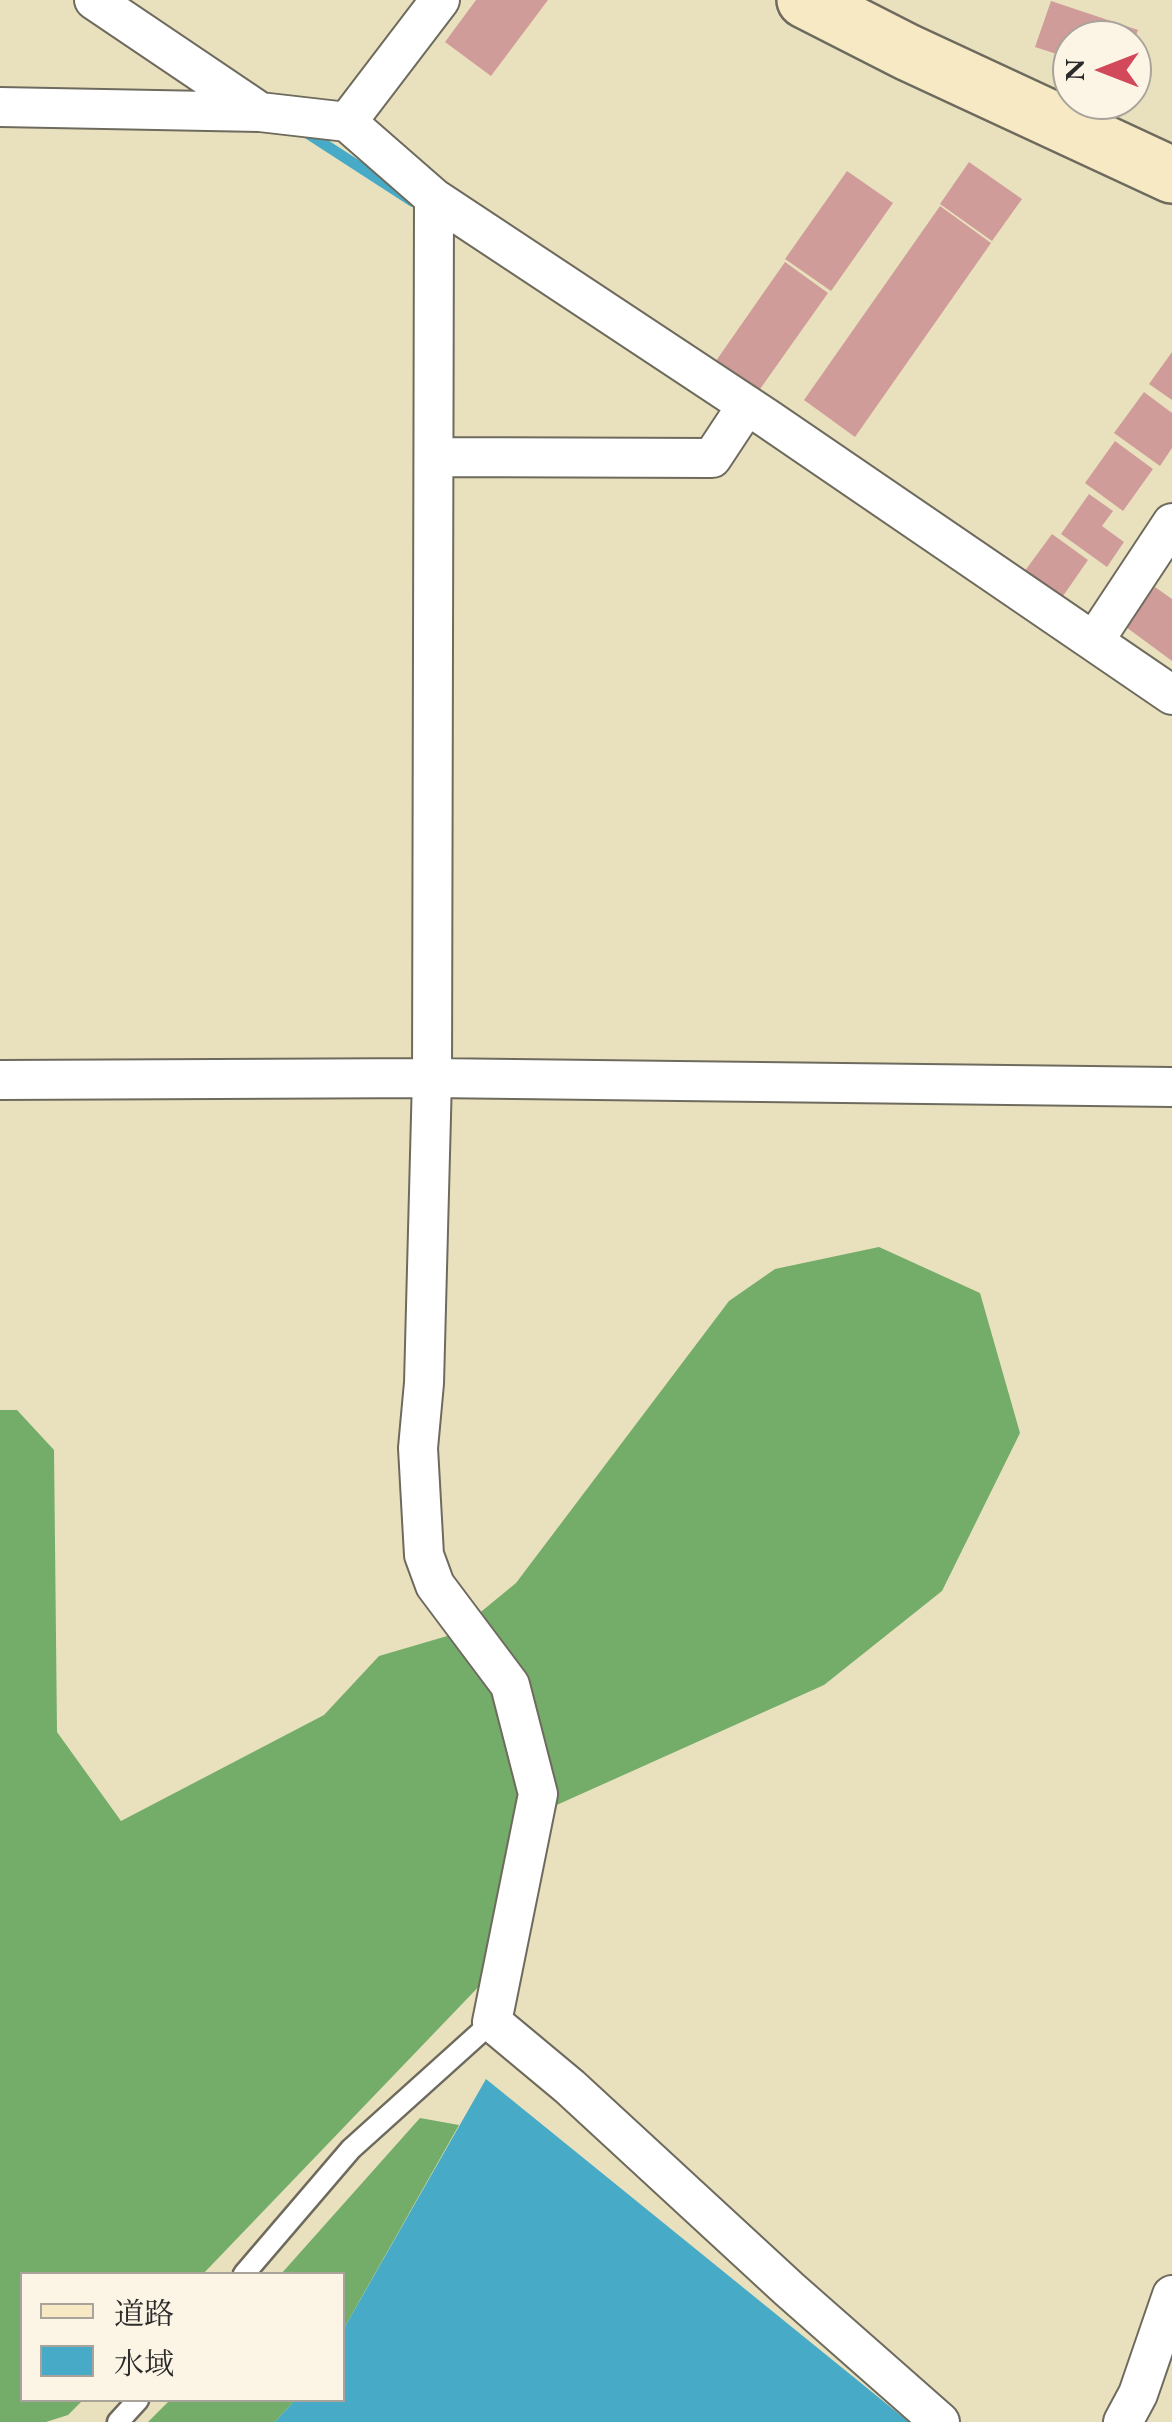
<!DOCTYPE html>
<meta charset="utf-8">
<style>
body{margin:0}
#map{position:relative;width:1172px;height:2422px;overflow:hidden;background:#e9e1be;font-family:"EB Garamond","Noto Serif JP",serif}
canvas{display:block}
.legend{position:absolute;left:20px;top:2272px;width:325px;height:130px;box-sizing:border-box;background:#fcf5e5;border:2px solid #a8a49b;margin:0;padding:12px 18px;list-style:none;font-size:30px;color:#2b2b2b}
.legend li{display:flex;align-items:center;gap:20px;height:50px}
.legend b{width:50px;border:2px solid #a8a49b}
.north{position:absolute;left:1052px;top:20px;width:100px;height:100px;box-sizing:border-box;background:#fcf5e5;border:2px solid #a8a49b;border-radius:50%;rotate:270deg;font-size:28px;font-weight:700;line-height:40px;text-align:center;color:#2b2b2b}
.north::after{content:'';display:block;margin:auto;width:35px;height:45px;background:#d1495b;clip-path:polygon(50% 0,100% 100%,50% 72%,0 100%)}
</style>
<div id="map">
<canvas width="1172" height="2422"></canvas>
<ul class="legend">
<li><b style="height:12px;background:#f7e9c3"></b>道路</li>
<li><b style="height:28px;background:#47abc7"></b>水域</li>
</ul>
<div class="north">N</div>
</div>
<script>
const ctx = document.querySelector('canvas').getContext('2d');
ctx.lineJoin = 'round';
function paint(path, color) {
  ctx.fillStyle = color;
  ctx.fill(path, 'evenodd');
}
function poly(rows) {
  const path = new Path2D();
  for (const r of rows) {
    path.moveTo(r[0], r[1]);
    for (let i = 2; i < r.length; i += 2) path.lineTo(r[i], r[i + 1]);
  }
  return path;
}
function trace(path, color, width, dash) {
  ctx.strokeStyle = color;
  ctx.lineWidth = width;
  ctx.lineCap = dash ? 'butt' : 'round';
  ctx.setLineDash(dash || []);
  ctx.stroke(path);
}
const forest = poly([
 [879,1247,980,1293,1020,1433,942,1591,824,1685,521,1821,511,1953,203,2274,22,2274,22,2400,83,2400,68,2415,46,2422,0,2422,0,1410,17,1410,54,1450,57,1732,121,1821,324,1715,379,1656,454,1634,516,1583,729,1301,775,1269],
 [420,2118,459,2125,343,2330,342,2274,281,2274],
 [170,2400,295,2400,275,2422,148,2422]
]);
const water = poly([
 [486,2079,909,2422,275,2422,295,2400,342,2400,343,2330]
]);
const stream = poly([
 [307,133,412,201]
]);
const building = poly([
 [476,0,548,0,491,76,445,42],
 [1051,1,1138,30,1134,40,1072,40,1072,59,1035,47],
 [969,162,1022,199,992,241,940,204],
 [847,171,893,203,831,291,785,259],
 [940,206,991,243,855,437,804,400],
 [785,262,828,293,753,399,711,368],
 [1172,352,1172,400,1149,384],
 [1144,392,1172,413,1172,448,1160,466,1114,433],
 [1115,441,1153,469,1123,511,1085,483],
 [1089,494,1113,511,1102,526,1124,542,1107,567,1061,534],
 [1052,534,1088,560,1061,599,1024,572],
 [1155,587,1172,599,1172,661,1126,627]
]);
const service = poly([
 [244,2274,351,2149,492,2022],
 [118,2422,138,2400]
]);
const minor = poly([
 [94,0,260,112],
 [0,107,260,112,347,122,440,0],
 [347,122,434,198,768,419,1172,695],
 [434,198,432,1078,424,1383,418,1448,424,1555,435,1585,510,1685,538,1794,492,2022,570,2087,789,2289,940,2422],
 [435,457,712,458,747,405],
 [1094,641,1172,523],
 [0,1080,432,1078,1172,1087],
 [1123,2422,1138,2394,1172,2295]
]);
const secondary = poly([
 [805,0,907,52,1172,175]
]);
paint(forest, '#74ac69');
paint(water, '#47abc7');
trace(stream, '#47abc7', 11);
paint(building, '#d09c9a');
trace(service, '#6e6b5e', 25);
trace(minor, '#6e6b5e', 42);
trace(secondary, '#6e6b5e', 60);
trace(service, '#fff', 20);
trace(minor, '#fff', 38);
trace(secondary, '#f7e9c3', 55);
</script>
